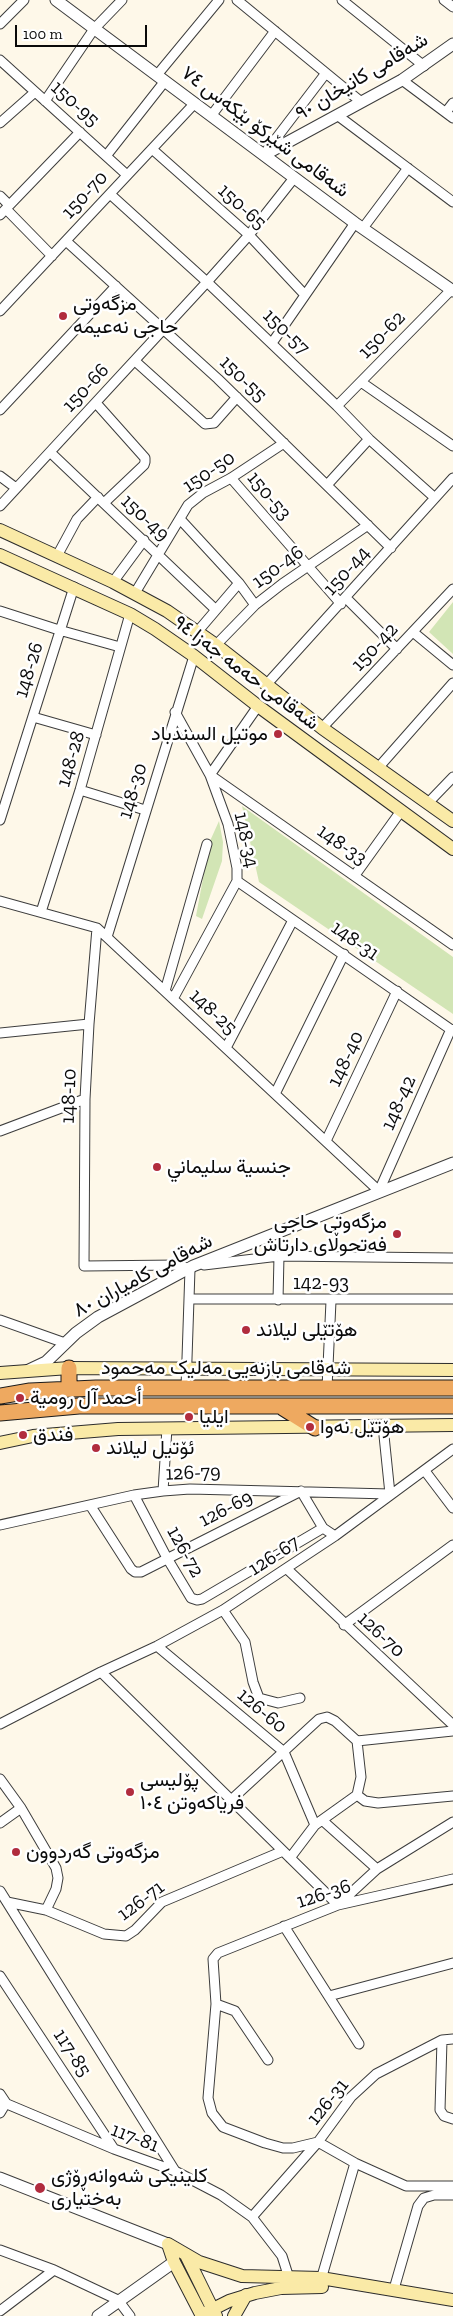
<!DOCTYPE html>
<meta charset="utf-8">
<style>
body{margin:0}
#map{position:relative;width:453px;height:2316px;overflow:hidden;background:#fef8e9;font-family:"Zilla Slab",serif}
canvas{display:block}
.scale{position:absolute;left:15px;top:25px;width:132px;height:22px;box-sizing:border-box;border:2px solid #0a0a0a;border-top:0;padding-left:6px;font-size:15px;line-height:18px;white-space:nowrap;color:#0a0a0a;-webkit-text-stroke:4px #fff;paint-order:stroke}
</style>
<div id="map">
<canvas width="453" height="2316"></canvas>
<div class="scale">100 m</div>
</div>
<script>
const ctx = document.querySelector('canvas').getContext('2d');
ctx.lineJoin = 'round';
function paint(path, color) {
  ctx.fillStyle = color;
  ctx.fill(path, 'evenodd');
}
function poly(rows) {
  const path = new Path2D();
  for (const r of rows) {
    path.moveTo(r[0], r[1]);
    for (let i = 2; i < r.length; i += 2) path.lineTo(r[i], r[i + 1]);
  }
  return path;
}
function trace(path, color, width, dash) {
  ctx.strokeStyle = color;
  ctx.lineWidth = width;
  ctx.lineCap = dash ? 'butt' : 'round';
  ctx.setLineDash(dash || []);
  ctx.stroke(path);
}
function drawText(font, color, halo, rows, align = 'center') {
  ctx.font = font + ' "Zilla Slab",Vazirmatn,serif';
  ctx.lineWidth = 5;
  ctx.setLineDash([]);
  ctx.textBaseline = 'middle';
  ctx.strokeStyle = halo;
  ctx.fillStyle = color;
  for (const [text, x, y, turn = 0] of rows) {
    ctx.save();
    ctx.translate(x, y);
    ctx.rotate((+turn || 0) * Math.PI / 180);
    ctx.textAlign = isNaN(turn) ? turn : align;
    if (halo) ctx.strokeText(text, 0, 0);
    ctx.fillText(text, 0, 0);
    ctx.restore();
  }
}
const green = poly([
 [453,602,453,654,429,632],
 [242,806,453,957,453,1014,259,882],
 [219,821,223,842,222,861,202,919,196,916,210,841]
]);
const minor = poly([
 [237,0,360,101],
 [342,0,424,66],
 [444,0,453,7],
 [0,24,24,0],
 [0,60,127,175],
 [157,75,219,0],
 [402,80,453,118],
 [45,101,94,29,122,0],
 [446,112,453,103],
 [337,115,453,202],
 [211,116,275,31],
 [0,123,35,92],
 [152,149,249,235,305,295],
 [265,153,326,73],
 [106,156,165,81],
 [110,194,207,282,337,406,369,439,435,498],
 [0,196,9,205],
 [6,209,52,256],
 [0,215,80,132],
 [363,228,408,168],
 [66,241,218,379,391,548],
 [0,311,195,103],
 [272,343,355,223],
 [135,361,205,424,214,423,237,397],
 [361,382,453,446],
 [96,403,145,458,145,462,144,465,104,503],
 [337,406,451,290],
 [0,410,116,286],
 [51,453,215,609],
 [0,476,16,488],
 [231,478,341,604],
 [327,485,369,439],
 [0,506,207,282,249,235,294,178],
 [180,519,239,583,255,605],
 [57,556,77,519,98,497],
 [113,582,144,540],
 [135,593,188,505,203,493,231,478,284,443],
 [346,598,397,649],
 [0,611,59,630,120,647],
 [198,631,239,583],
 [413,632,453,665],
 [216,645,255,605,282,584,368,525],
 [266,685,453,478],
 [258,706,210,775,453,945],
 [33,717,96,735],
 [322,728,453,589],
 [378,768,453,683],
 [80,790,145,810],
 [428,803,453,777],
 [0,820,74,587],
 [355,875,401,811],
 [237,881,453,1031],
 [0,901,97,928,379,1191,451,1029],
 [41,912,80,790,130,614],
 [97,928,89,1024,85,1099,84,1266,178,1265,190,1269,186,1388],
 [107,937,194,656],
 [165,991,207,844],
 [173,999,237,881,237,868,228,824,210,775,175,712],
 [0,1033,89,1024],
 [226,1048,293,920],
 [275,1094,344,954],
 [0,1131,85,1099],
 [326,1141,397,991],
 [204,1265,279,1256,453,1258],
 [189,1299,453,1299],
 [278,1300,279,1256],
 [0,1320,65,1343],
 [327,1388,331,1301],
 [425,1471,453,1508],
 [163,1491,167,1428],
 [134,1495,167,1558,191,1598,197,1600,202,1599,323,1528],
 [90,1505,131,1569,135,1572,141,1572,301,1491,323,1528,335,1536],
 [0,1525,134,1495,163,1491,190,1489,390,1494,383,1426],
 [287,1569,453,1725],
 [223,1610,245,1642,253,1682,259,1698,278,1703,300,1698],
 [344,1625,453,1545],
 [157,1646,284,1752,315,1825],
 [101,1672,338,1905,377,1869,453,1822],
 [0,1724,101,1672,157,1646,223,1610,335,1536,453,1449],
 [357,1741,453,1731],
 [0,1779,21,1808,56,1868,58,1878,56,1889,46,1910],
 [357,1795,365,1801,378,1803,453,1796],
 [231,1800,319,1719,327,1717,335,1721,357,1741,361,1777,357,1795],
 [322,1820,377,1869],
 [0,1823,21,1808],
 [290,1858,315,1825,357,1795],
 [0,1891,175,2171],
 [7,1902,46,1910,104,1934,126,1936,135,1930,162,1902,283,1851],
 [284,1926,359,2044],
 [0,1976,114,2149],
 [329,1996,453,1963],
 [216,2004,235,2011,268,2060],
 [442,2040,440,2110,444,2116,453,2119],
 [0,2094,6,2103,0,2113],
 [0,2101,114,2149,175,2171,221,2195,252,2217,282,2256,289,2278],
 [318,2142,293,2148,283,2148,265,2143,223,2127,212,2113,208,2098,216,2004,213,1959,218,1953,338,1905,453,1879],
 [318,2142,355,2163,406,2186,453,2186],
 [252,2217,318,2142,351,2097,376,2074,442,2040,453,2039],
 [0,2250,54,2270,118,2300,130,2316],
 [320,2283,355,2163],
 [394,2289,418,2206,424,2198,434,2195,453,2195],
 [0,2311,54,2270]
]);
const tertiary = poly([
 [56,0,355,223,453,291],
 [264,155,402,80,453,44],
 [29,1370,46,1362,76,1333,98,1317,193,1266,453,1163],
 [0,2178,168,2244],
 [98,2316,174,2262]
]);
const secondary = poly([
 [0,530,113,582,167,611,216,645,322,728,453,821],
 [0,555,130,614,155,629,194,656,258,706,453,849],
 [0,1373,69,1368,453,1370],
 [0,1443,33,1436,118,1429,453,1425],
 [168,2244,199,2262,242,2276,321,2278,453,2300],
 [168,2244,174,2262,202,2316],
 [186,2255,216,2316],
 [201,2315,229,2301,255,2293,281,2288,322,2287],
 [234,2316,246,2295]
]);
const trunk = poly([
 [69,1368,69,1389],
 [0,1396,30,1391,96,1388,453,1388],
 [283,1408,315,1428],
 [0,1413,79,1406,453,1406]
]);
const markers = [
 [63,316,5,"#b12c3e"],
 [278,734,5,"#b12c3e"],
 [157,1167,5,"#b12c3e"],
 [397,1234,5,"#b12c3e"],
 [246,1330,5,"#b12c3e"],
 [20,1398,5,"#b12c3e"],
 [189,1417,5,"#b12c3e"],
 [310,1427,5,"#b12c3e"],
 [23,1435,5,"#b12c3e"],
 [96,1448,5,"#b12c3e"],
 [130,1792,5,"#b12c3e"],
 [16,1852,5,"#b12c3e"],
 [40,2188,6,"#b12c3e"]
];
const streetNames = [
 ["شەقامی کانیخان ٩٠",362,77,-31],
 ["150-95",75,104,42],
 ["شەقامی شێرکۆ بێکەس ٧٤",265,132,37],
 ["150-70",85,195,-47],
 ["150-65",242,207,42],
 ["150-57",286,332,44],
 ["150-62",382,335,-46],
 ["150-55",243,379,44],
 ["150-66",86,388,-47],
 ["150-50",209,472,-34],
 ["150-53",269,496,50],
 ["150-49",145,518,43],
 ["150-46",278,567,-36],
 ["150-44",347,571,-48],
 ["150-42",375,647,-47],
 ["148-26",29,670,-73],
 ["شەقامی حەمە جەزا ٩٤",246,673,37],
 ["148-28",71,759,-74],
 ["148-30",133,791,-73],
 ["148-34",246,840,78],
 ["148-33",342,845,35],
 ["148-31",355,941,35],
 ["148-25",213,1012,43],
 ["148-40",346,1059,-65],
 ["148-10",69,1096,-88],
 ["148-42",399,1103,-66],
 ["شەقامی کامیاران ٨٠",143,1276,-28],
 ["142-93",321,1283],
 ["شەقامی بازنەیی مەلیک مەحمود",226,1368],
 ["126-79",193,1473,-2],
 ["126-69",226,1509,-27],
 ["126-72",185,1552,61],
 ["126-67",274,1556,-33],
 ["126-70",381,1635,43],
 ["126-60",262,1711,40],
 ["126-36",324,1894,-18],
 ["126-71",141,1901,-37],
 ["117-85",72,2053,57],
 ["126-31",328,2102,-51],
 ["117-81",135,2138,21]
];
const poiNames = [
 ["مزگەوتی",73,304],
 ["حاجی نەعیمە",73,327],
 ["موتيل السندباد",268,734,"right"],
 ["جنسية سليماني",167,1167],
 ["مزگەوتی حاجی",387,1222,"right"],
 ["فەتحوڵای دارتاش",387,1245,"right"],
 ["هۆتێلی لیلاند",256,1330],
 ["أحمد آل رومية",30,1398],
 ["ايليا",199,1417],
 ["هۆتێل نەوا",320,1427],
 ["فندق",33,1435],
 ["ئۆتیل لیلاند",106,1448],
 ["پۆلیسی",140,1780],
 ["فریاکەوتن ١٠٤",140,1803],
 ["مزگەوتی گەردوون",26,1852],
 ["کلینیکی شەوانەڕۆژی",51,2176],
 ["بەختیاری",51,2199]
];
paint(green, '#d2e5b5');
trace(minor, '#3d3d3d', 11);
trace(tertiary, '#3d3d3d', 13);
trace(secondary, '#2c2c2c', 14);
trace(trunk, '#1b1b1b', 17);
trace(minor, '#fff', 9);
trace(tertiary, '#fff', 11);
trace(secondary, '#faeaa7', 12);
trace(trunk, '#eea960', 15);
for (const [x, y, r, color] of markers) {
  const dot = new Path2D();
  dot.arc(x, y, r, 0, 2 * Math.PI);
  ctx.fillStyle = color;
  ctx.fill(dot);
  trace(dot, '#fff', 2);
}
drawText('20px', '#0a0a0a', '#fff', streetNames);
drawText('20px', '#0a0a0a', '#fff', poiNames, 'left');
</script>
